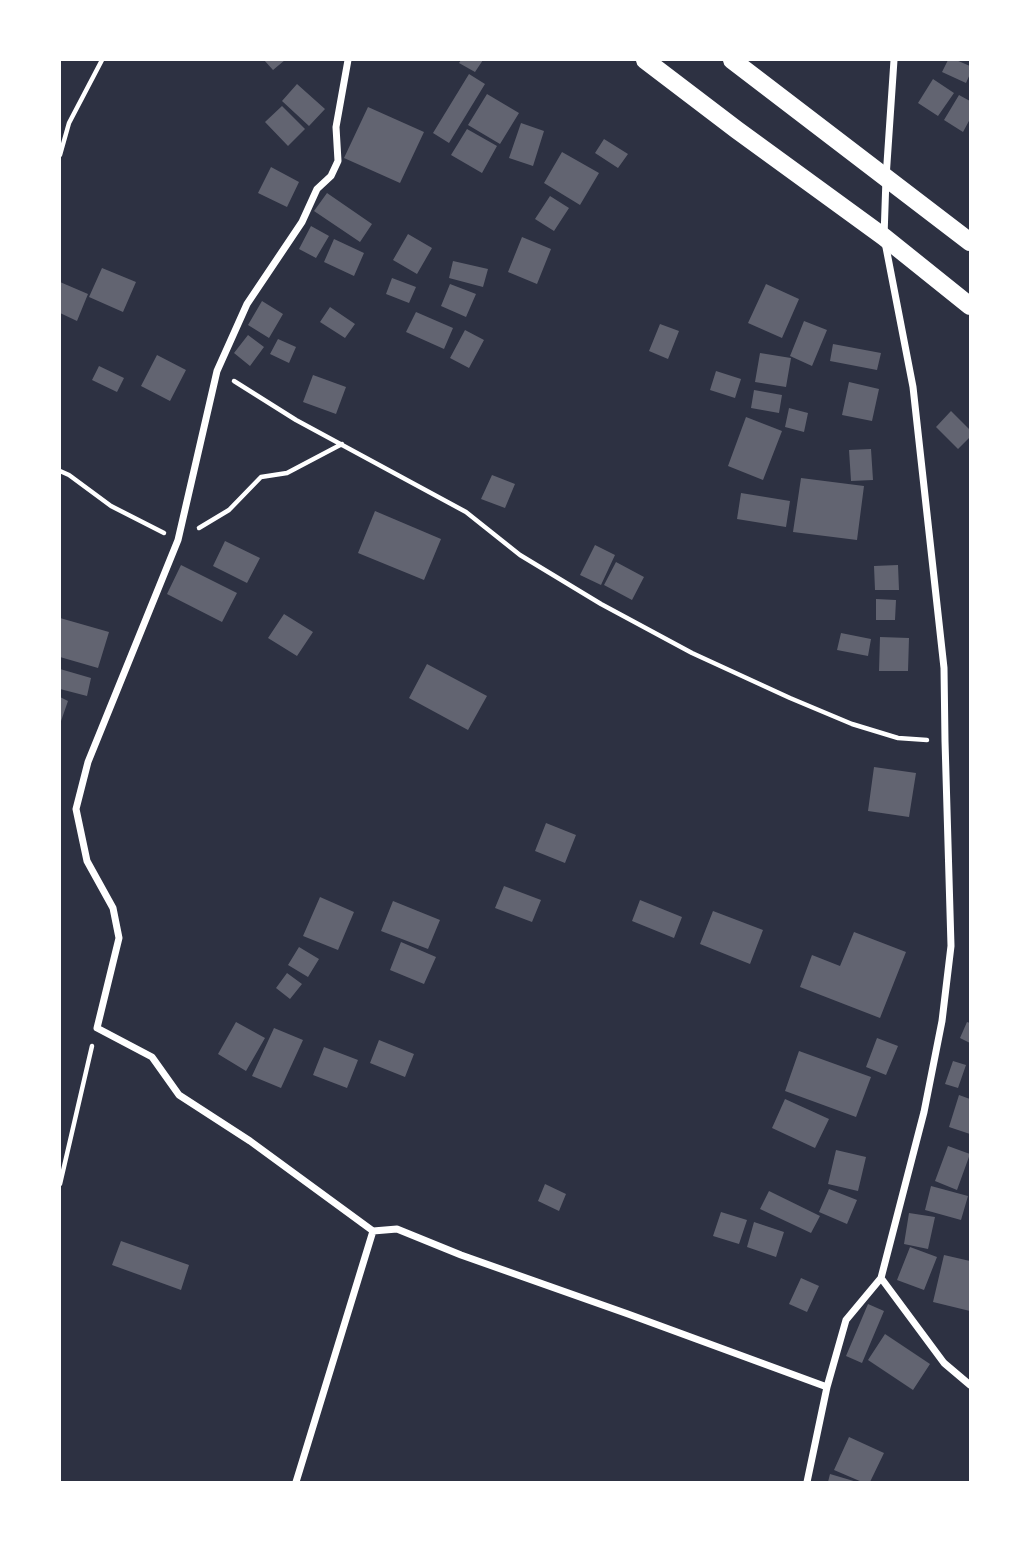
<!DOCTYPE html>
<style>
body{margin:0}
#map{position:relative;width:1030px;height:1542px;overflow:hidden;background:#2d3142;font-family:"Fira Sans",sans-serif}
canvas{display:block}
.frame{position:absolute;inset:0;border:61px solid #fff;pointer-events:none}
</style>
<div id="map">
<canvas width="1030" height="1542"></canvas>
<div class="frame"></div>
</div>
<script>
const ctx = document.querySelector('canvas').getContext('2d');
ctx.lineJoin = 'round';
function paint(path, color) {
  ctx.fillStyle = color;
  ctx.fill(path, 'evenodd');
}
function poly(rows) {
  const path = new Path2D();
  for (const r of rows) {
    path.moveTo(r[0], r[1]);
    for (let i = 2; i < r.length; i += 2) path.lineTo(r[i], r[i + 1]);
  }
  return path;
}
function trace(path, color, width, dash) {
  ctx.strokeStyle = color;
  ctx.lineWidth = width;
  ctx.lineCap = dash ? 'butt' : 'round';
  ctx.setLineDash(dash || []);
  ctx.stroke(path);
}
const building = poly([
 [264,60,285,60,273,70],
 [461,60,483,60,475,72,459,63],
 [948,60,956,60,970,66,970,74,966,83,942,72],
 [469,74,485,84,449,143,433,133],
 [933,79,954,93,938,116,918,103],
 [297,84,325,109,309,126,282,101],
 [487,94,519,113,500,144,468,125],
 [959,95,970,101,970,119,963,132,944,120],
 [282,106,305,129,288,146,265,122],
 [368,107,424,132,400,183,344,158],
 [521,123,544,131,533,166,509,158],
 [467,129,497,146,482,173,451,155],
 [604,139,628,154,618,168,595,153],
 [562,152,599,173,580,205,544,183],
 [271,167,299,182,287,207,258,193],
 [327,193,372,224,360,242,314,211],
 [550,196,569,208,554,231,535,219],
 [311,226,329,236,316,258,299,249],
 [408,234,432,248,417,274,393,260],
 [522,237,551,249,537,284,508,272],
 [334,239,364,253,354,276,324,262],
 [453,261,488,269,483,287,449,278],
 [102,268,136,282,123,312,89,297],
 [392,278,416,287,409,303,386,294],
 [60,282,88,294,77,321,60,313],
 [450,284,476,294,466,317,441,306],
 [766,284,799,299,782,338,748,323],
 [262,301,283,314,269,338,248,325],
 [330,307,355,324,345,338,320,322],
 [416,312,453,328,444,349,406,332],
 [804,321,827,330,812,366,790,356],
 [660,324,679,331,668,359,649,351],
 [465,330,484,340,469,368,450,358],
 [248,335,264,347,250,366,234,353],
 [278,339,296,347,289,363,270,354],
 [833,344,881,353,877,370,830,361],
 [760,353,791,358,786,387,755,382],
 [157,355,186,370,170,401,141,386],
 [99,366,124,378,117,392,92,380],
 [716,371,741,379,735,398,710,390],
 [313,375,346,387,336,414,303,402],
 [849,382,879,389,872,421,842,415],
 [754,390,782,395,779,413,751,408],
 [789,408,808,413,804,432,785,427],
 [951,411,970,430,970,437,958,449,936,427],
 [746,417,782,431,763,480,728,466],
 [871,449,873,480,851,481,849,450],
 [492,475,515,484,505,508,481,499],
 [801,478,864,486,857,540,793,532],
 [741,493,790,501,786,527,737,519],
 [375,511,441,539,424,580,358,553],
 [225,541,260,558,247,583,213,566],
 [595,545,615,555,601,585,580,575],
 [616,562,644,577,632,600,604,585],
 [181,565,237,593,222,622,167,594],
 [898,565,899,590,875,590,874,566],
 [876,599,896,600,895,620,876,620],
 [284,614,313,632,297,656,268,638],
 [60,618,109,632,98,668,60,657],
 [841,633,871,639,868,656,837,650],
 [880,637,909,638,908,671,879,671],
 [427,664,487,696,468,730,409,698],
 [60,669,91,678,87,696,60,689],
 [60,697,68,701,60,724],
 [874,767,916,773,909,817,868,811],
 [546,823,576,835,565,863,535,851],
 [504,886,541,900,532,922,495,908],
 [320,897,354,912,338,950,303,936],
 [640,900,682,917,674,938,632,921],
 [393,901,440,920,428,949,381,931],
 [713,911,763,930,750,964,700,944],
 [854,932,906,952,880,1018,800,987,812,955,840,966],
 [401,942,436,957,424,984,390,970],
 [299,947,319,959,308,977,288,965],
 [287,973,302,984,290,999,276,988],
 [236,1022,265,1038,246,1071,218,1054],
 [967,1022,970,1023,970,1043,960,1038],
 [274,1028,303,1040,281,1088,252,1076],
 [877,1038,898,1046,886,1075,866,1067],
 [379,1040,414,1054,405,1077,370,1063],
 [324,1047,358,1060,347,1088,313,1075],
 [799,1051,871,1077,856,1117,785,1091],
 [953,1061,966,1065,958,1088,945,1084],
 [959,1095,970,1099,970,1134,949,1127],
 [785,1099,829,1119,815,1148,772,1128],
 [948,1146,970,1154,957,1190,935,1181],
 [836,1150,866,1157,858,1191,828,1184],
 [545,1184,566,1194,559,1211,538,1201],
 [931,1186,968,1196,961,1220,925,1210],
 [829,1189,857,1200,847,1224,819,1212],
 [769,1191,820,1216,811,1233,760,1209],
 [721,1212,747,1220,739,1244,713,1236],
 [909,1213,935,1217,928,1249,904,1244],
 [754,1222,784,1232,776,1257,747,1247],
 [121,1241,189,1265,181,1290,112,1265],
 [910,1247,937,1257,924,1290,897,1280],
 [944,1255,970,1261,970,1311,933,1302],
 [801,1278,819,1286,807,1312,789,1304],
 [868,1304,884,1311,862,1363,846,1356],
 [885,1334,930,1364,913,1390,868,1360],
 [849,1437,884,1453,870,1482,862,1482,834,1470],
 [830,1474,857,1482,828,1482]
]);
const path = poly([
 [60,155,69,123,102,60],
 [234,381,296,420,466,512,520,555,601,604,692,653,790,698,852,724,898,738,927,740],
 [60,471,69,475,111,506,164,533],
 [199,528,229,510,261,477,287,473,342,444],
 [60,1184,92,1046]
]);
const minor = poly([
 [373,1231,397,1229,461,1255,628,1314,827,1387],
 [881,1278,944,1363,970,1385],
 [296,1482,373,1231,250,1141,179,1095,152,1057,97,1028,119,938,113,908,87,861,76,809,88,762,178,540,217,371,247,304,302,222,317,189,331,176,338,161,336,127,348,60],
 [807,1482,827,1387,846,1320,881,1278,924,1112,942,1021,951,946,945,741,944,668,913,387,884,237,886,178,894,60]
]);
const primary = poly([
 [645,60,737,130,884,237,970,306],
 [732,60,970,242]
]);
paint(building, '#626471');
trace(path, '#fff', 4.5);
trace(minor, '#fff', 7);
trace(primary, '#fff', 18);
</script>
